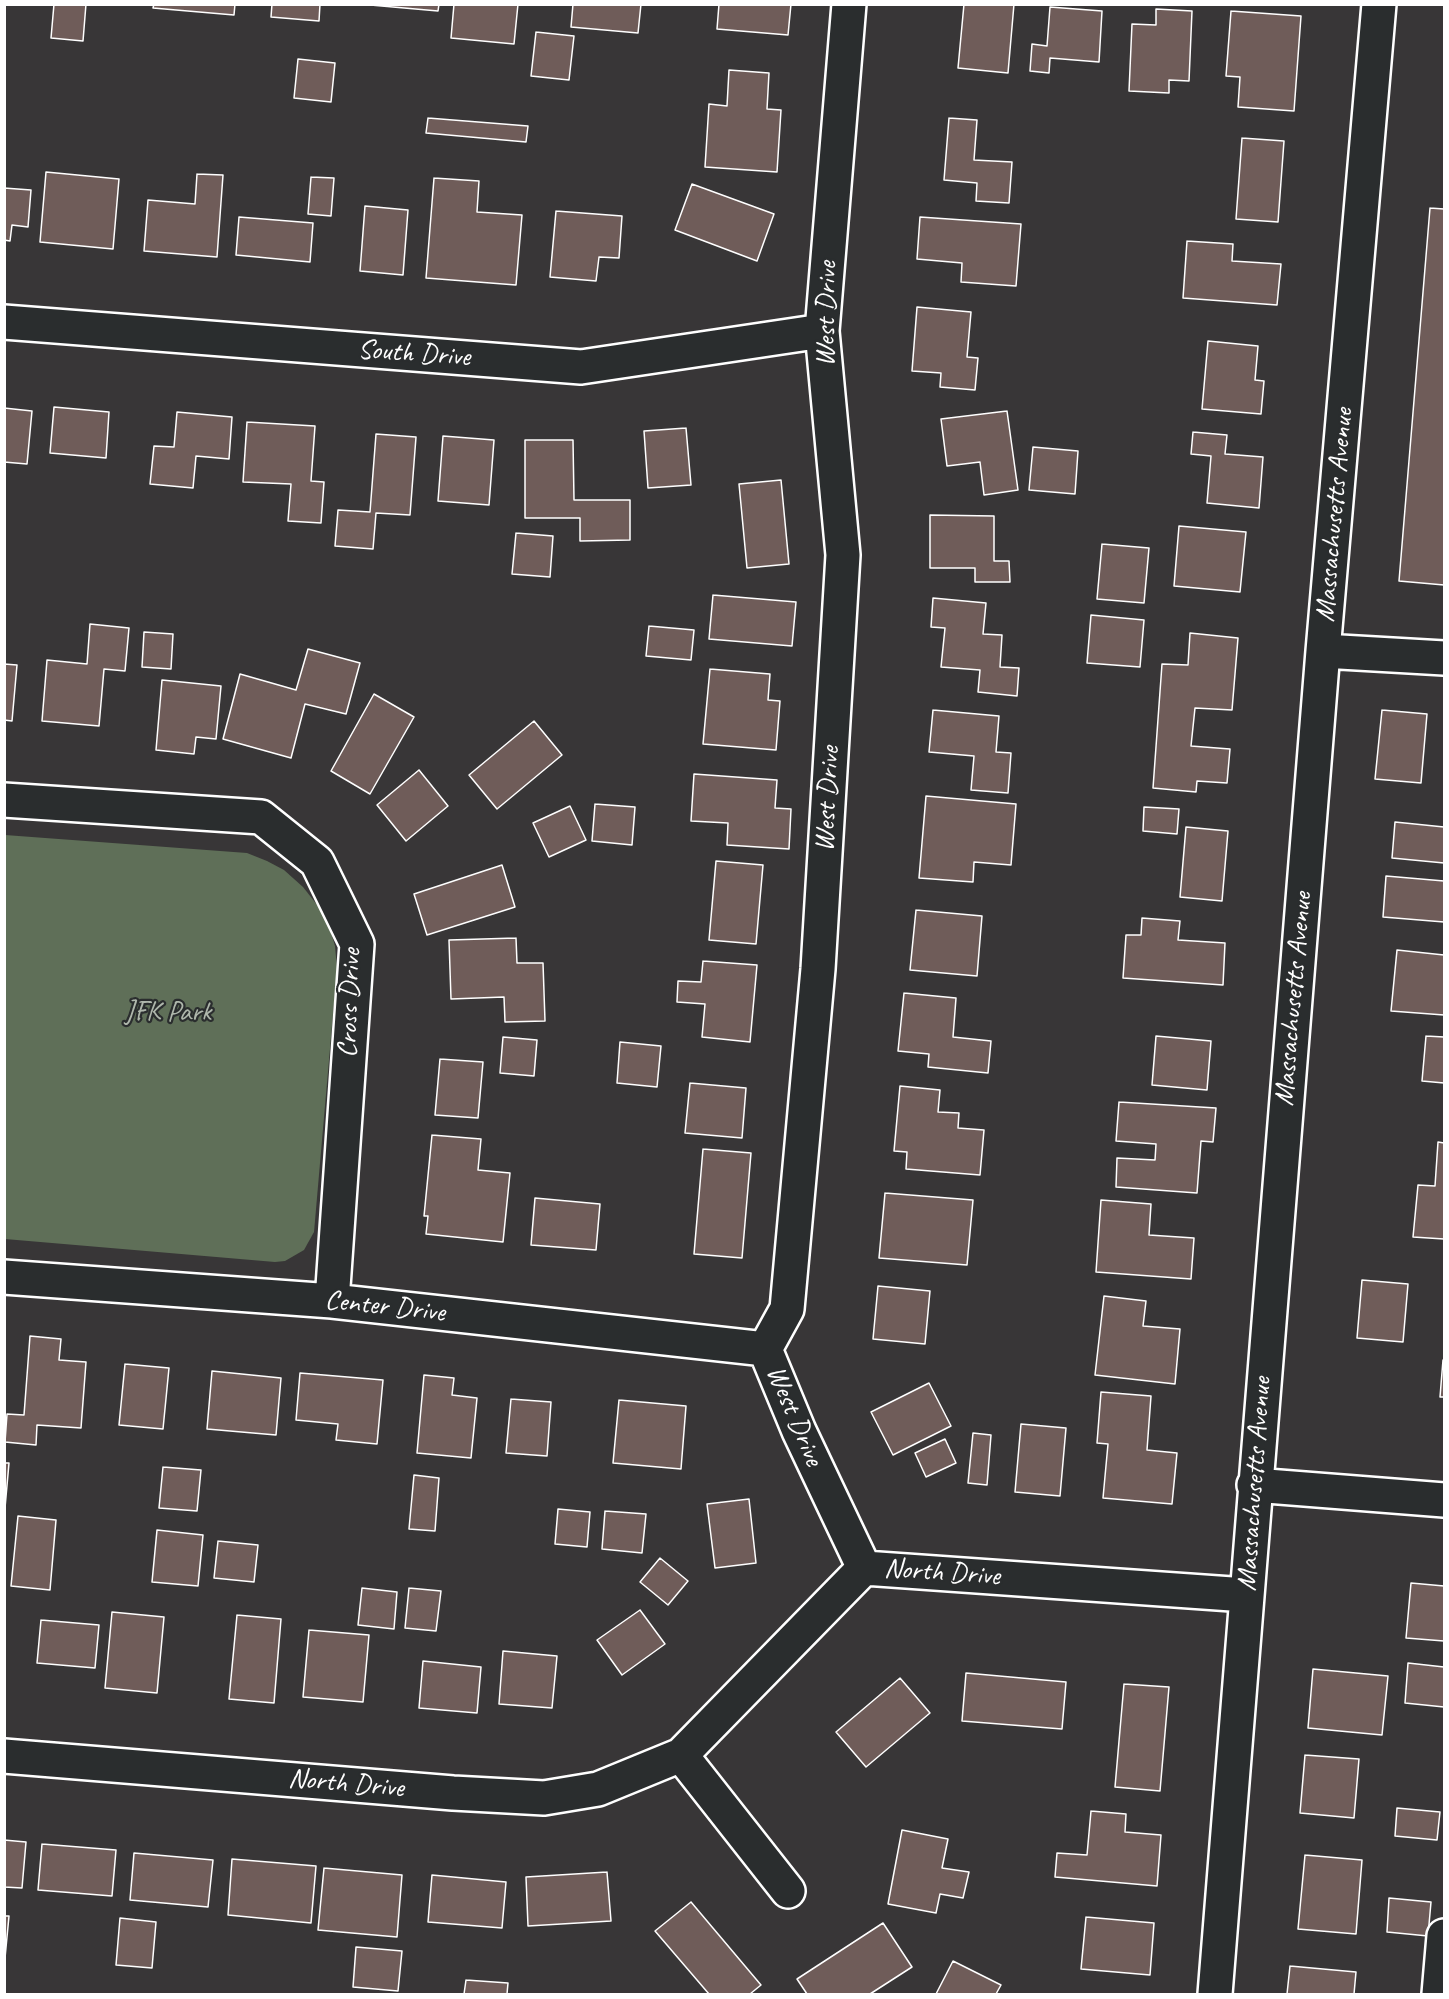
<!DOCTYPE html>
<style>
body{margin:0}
#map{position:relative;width:1449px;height:1999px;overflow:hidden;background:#383637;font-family:Caveat,sans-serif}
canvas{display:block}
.frame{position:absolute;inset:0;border:6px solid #fff;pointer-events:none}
</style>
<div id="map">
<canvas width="1449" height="1999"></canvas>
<div class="frame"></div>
</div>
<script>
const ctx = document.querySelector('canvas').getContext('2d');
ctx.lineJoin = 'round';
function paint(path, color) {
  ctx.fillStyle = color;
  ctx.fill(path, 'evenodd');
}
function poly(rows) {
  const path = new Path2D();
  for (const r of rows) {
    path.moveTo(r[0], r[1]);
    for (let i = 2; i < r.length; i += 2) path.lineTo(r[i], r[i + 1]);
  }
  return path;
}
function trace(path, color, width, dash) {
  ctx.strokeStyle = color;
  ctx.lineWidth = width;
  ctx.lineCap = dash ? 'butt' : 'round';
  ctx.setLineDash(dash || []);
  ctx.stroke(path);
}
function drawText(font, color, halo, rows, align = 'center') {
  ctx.font = font + ' Caveat,sans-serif';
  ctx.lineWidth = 4.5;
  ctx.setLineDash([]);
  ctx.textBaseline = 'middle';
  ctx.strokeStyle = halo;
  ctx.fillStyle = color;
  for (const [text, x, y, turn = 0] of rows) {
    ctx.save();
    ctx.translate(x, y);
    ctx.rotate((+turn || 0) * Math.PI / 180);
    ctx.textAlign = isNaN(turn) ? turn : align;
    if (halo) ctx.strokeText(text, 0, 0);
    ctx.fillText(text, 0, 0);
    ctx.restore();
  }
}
const green = poly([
 [5,835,247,853,267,861,284,870,303,887,318,906,329,926,335,946,337,968,314,1232,304,1250,285,1261,275,1262,5,1239]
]);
const building = poly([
 [54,4,86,4,83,41,51,38,54,4],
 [154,4,235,4,234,15,153,8,154,4],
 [272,4,320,4,319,21,271,17,272,4],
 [359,4,439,4,438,11,359,4],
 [454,4,518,4,514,44,451,38,454,4],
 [573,4,641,4,638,33,571,27,573,4],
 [719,4,791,4,788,35,717,29,719,4],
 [964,4,1014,4,1008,73,958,68,964,4],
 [1050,7,1102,11,1099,62,1050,58,1049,73,1030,71,1032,44,1047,46,1050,7],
 [1156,9,1192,11,1189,81,1169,80,1169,93,1129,91,1132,24,1156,25,1156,9],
 [1231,11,1301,16,1294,111,1238,107,1240,77,1226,76,1231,11],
 [536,32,574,36,569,80,531,76,536,32],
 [298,59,335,63,331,102,294,98,298,59],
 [729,70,769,73,767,109,781,110,777,172,705,167,709,104,727,106,729,70],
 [428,118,528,126,526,142,426,133,428,118],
 [949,118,977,120,974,160,1012,162,1009,203,976,201,977,183,944,180,949,118],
 [1242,138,1284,141,1278,222,1236,219,1242,138],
 [46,172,119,179,113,249,40,242,46,172],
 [197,174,223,175,217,257,144,251,148,200,195,204,197,174],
 [311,177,334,178,331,216,308,214,311,177],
 [434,178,479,181,477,212,522,215,516,285,426,278,434,178],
 [692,184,774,214,757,261,675,230,692,184],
 [4,188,31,190,28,227,12,225,10,241,4,240,4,188],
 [365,206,408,210,403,275,360,271,365,206],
 [1430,208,1444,209,1444,585,1399,581,1430,208],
 [556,211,622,216,619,258,599,257,596,281,550,277,556,211],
 [239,217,313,223,310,262,236,255,239,217],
 [920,217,1021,224,1016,286,961,282,962,263,917,259,920,217],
 [1187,241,1233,244,1232,261,1281,264,1277,305,1183,298,1187,241],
 [917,307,971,312,967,357,978,358,975,390,940,387,941,373,912,371,917,307],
 [1208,341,1258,346,1255,380,1264,381,1261,414,1202,409,1208,341],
 [54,407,109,412,106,458,50,453,54,407],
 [4,408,32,411,27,464,4,462,4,408],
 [1007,411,1018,490,984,495,980,462,947,466,941,419,1007,411],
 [177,412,232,417,229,459,196,456,193,488,150,484,154,446,174,447,177,412],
 [247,422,315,426,311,481,324,482,321,523,288,521,291,484,243,482,247,422],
 [686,428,691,485,648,488,644,431,686,428],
 [1193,432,1227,435,1225,454,1263,457,1259,508,1207,503,1211,456,1191,454,1193,432],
 [376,434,416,437,410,515,376,513,373,549,335,546,338,510,370,512,376,434],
 [443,436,494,440,489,505,438,501,443,436],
 [525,440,573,440,574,500,630,500,630,540,580,541,580,518,525,518,525,440],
 [1033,447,1078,451,1075,494,1029,490,1033,447],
 [781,480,789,564,747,568,739,484,781,480],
 [930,515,994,516,994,561,1009,561,1010,582,975,582,975,568,930,568,930,515],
 [1179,526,1246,532,1240,592,1174,586,1179,526],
 [516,533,553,536,550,577,512,574,516,533],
 [1102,544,1149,548,1144,603,1097,599,1102,544],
 [713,595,796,602,792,646,709,639,713,595],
 [933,598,986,603,983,634,1002,635,1000,667,1019,668,1017,696,978,692,980,670,941,667,945,628,931,627,933,598],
 [1091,615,1144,620,1140,667,1087,663,1091,615],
 [90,624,129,628,125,671,104,669,99,726,42,721,47,660,87,664,90,624],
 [649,626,694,630,691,660,646,656,649,626],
 [144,632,173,634,171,669,142,667,144,632],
 [1190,633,1238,638,1232,710,1195,708,1191,746,1230,749,1227,783,1197,781,1196,792,1153,788,1162,664,1188,665,1190,633],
 [308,649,360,663,346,714,305,704,291,758,223,739,240,674,296,690,308,649],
 [4,664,17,665,12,721,4,720,4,664],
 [710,669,770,674,768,700,780,701,776,750,703,744,710,669],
 [162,680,221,686,216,739,196,737,194,754,156,750,162,680],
 [374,694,414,717,370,794,331,771,374,694],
 [933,710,999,716,996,752,1011,753,1008,793,971,790,974,756,929,752,933,710],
 [1382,710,1427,714,1421,783,1375,779,1382,710],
 [534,721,562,755,497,809,469,775,534,721],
 [419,770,448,806,406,841,377,805,419,770],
 [694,774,777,780,775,808,791,809,789,849,727,845,728,823,691,821,694,774],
 [926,796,1016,804,1011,865,974,862,973,882,919,878,926,796],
 [595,804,635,807,632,845,592,841,595,804],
 [570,806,586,840,549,857,533,823,570,806],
 [1144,807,1179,809,1177,834,1143,831,1144,807],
 [1395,822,1444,827,1444,863,1392,858,1395,822],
 [1186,827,1228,831,1222,901,1180,897,1186,827],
 [716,861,763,865,756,944,709,940,716,861],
 [502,865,515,907,427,935,414,894,502,865],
 [1386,876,1444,881,1444,922,1383,917,1386,876],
 [916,910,982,916,977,976,910,970,916,910],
 [1142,918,1180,921,1178,940,1225,943,1223,985,1123,978,1126,935,1141,935,1142,918],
 [516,938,517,963,543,963,545,1021,505,1022,504,997,451,999,449,940,516,938],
 [1397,950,1444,955,1444,1015,1391,1011,1397,950],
 [703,961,757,965,750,1042,702,1037,705,1004,677,1002,678,981,701,982,703,961],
 [904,993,956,998,953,1037,991,1041,988,1073,928,1067,929,1054,898,1051,904,993],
 [1156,1036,1211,1041,1207,1090,1152,1085,1156,1036],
 [1426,1036,1444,1037,1444,1083,1422,1081,1426,1036],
 [503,1037,537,1040,534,1076,500,1073,503,1037],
 [620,1042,661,1046,657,1087,617,1083,620,1042],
 [440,1059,483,1062,478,1118,435,1115,440,1059],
 [690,1083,746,1088,742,1138,685,1133,690,1083],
 [900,1086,940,1090,938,1112,959,1113,958,1128,984,1130,980,1175,906,1169,907,1152,894,1151,900,1086],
 [1119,1102,1216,1108,1213,1142,1201,1141,1197,1193,1116,1187,1117,1158,1155,1160,1156,1144,1116,1141,1119,1102],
 [432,1135,481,1139,478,1170,510,1173,503,1242,426,1234,428,1216,424,1216,432,1135],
 [1438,1142,1444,1143,1444,1239,1413,1237,1418,1185,1435,1186,1438,1142],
 [703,1149,751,1153,742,1258,694,1254,703,1149],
 [885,1193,973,1200,967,1265,879,1258,885,1193],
 [535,1198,600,1204,596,1250,531,1245,535,1198],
 [1101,1200,1151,1204,1149,1235,1194,1238,1191,1279,1096,1272,1101,1200],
 [1362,1280,1408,1284,1403,1342,1357,1338,1362,1280],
 [878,1286,930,1291,925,1344,873,1339,878,1286],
 [1104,1296,1146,1301,1143,1326,1180,1329,1175,1384,1095,1375,1104,1296],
 [30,1336,61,1339,59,1360,86,1362,81,1428,37,1425,36,1445,5,1442,7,1414,24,1415,30,1336],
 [1443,1360,1444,1360,1444,1397,1440,1397,1443,1360],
 [125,1364,169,1368,163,1429,119,1425,125,1364],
 [212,1371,281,1378,276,1435,207,1429,212,1371],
 [300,1373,383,1380,377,1444,336,1440,338,1424,296,1420,300,1373],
 [424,1375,454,1378,452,1395,477,1398,471,1458,417,1453,424,1375],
 [929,1383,951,1426,893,1455,871,1412,929,1383],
 [1101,1392,1151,1396,1147,1450,1177,1453,1172,1504,1103,1498,1108,1444,1097,1443,1101,1392],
 [511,1399,551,1402,547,1456,506,1453,511,1399],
 [619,1400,686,1406,681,1469,613,1463,619,1400],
 [1021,1424,1066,1428,1060,1496,1015,1492,1021,1424],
 [973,1433,991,1435,987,1485,968,1483,973,1433],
 [945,1439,956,1463,926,1477,915,1453,945,1439],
 [4,1463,9,1463,5,1508,4,1508,4,1463],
 [163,1467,201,1470,197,1511,159,1508,163,1467],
 [414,1475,439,1478,435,1531,409,1529,414,1475],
 [749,1499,756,1563,715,1568,707,1504,749,1499],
 [558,1509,590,1512,587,1547,555,1544,558,1509],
 [605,1511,646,1514,642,1553,602,1549,605,1511],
 [18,1516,56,1520,50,1590,11,1586,18,1516],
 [157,1530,203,1535,198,1586,152,1582,157,1530],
 [218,1541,258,1545,254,1582,214,1578,218,1541],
 [660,1558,688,1581,668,1605,640,1582,660,1558],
 [1411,1583,1444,1586,1444,1641,1406,1638,1411,1583],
 [362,1588,397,1592,394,1629,358,1625,362,1588],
 [409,1588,441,1591,436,1631,405,1628,409,1588],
 [640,1610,665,1644,622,1675,597,1640,640,1610],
 [112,1612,164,1617,157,1693,105,1688,112,1612],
 [237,1615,281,1619,274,1703,229,1699,237,1615],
 [41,1620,99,1625,95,1668,37,1663,41,1620],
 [309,1630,369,1635,363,1702,303,1697,309,1630],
 [503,1651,557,1656,552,1708,499,1704,503,1651],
 [423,1661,481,1667,477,1713,419,1708,423,1661],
 [1408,1663,1444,1667,1444,1707,1405,1703,1408,1663],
 [1313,1669,1388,1676,1382,1735,1308,1728,1313,1669],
 [966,1673,1066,1682,1062,1729,962,1721,966,1673],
 [900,1678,930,1713,866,1767,836,1732,900,1678],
 [1124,1684,1169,1687,1160,1791,1115,1787,1124,1684],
 [1305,1755,1359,1759,1354,1818,1300,1813,1305,1755],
 [1397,1808,1440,1812,1437,1840,1395,1836,1397,1808],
 [1091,1811,1126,1814,1125,1832,1161,1835,1157,1886,1055,1877,1057,1853,1087,1855,1091,1811],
 [902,1830,948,1839,942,1868,969,1872,963,1898,940,1894,936,1913,888,1904,902,1830],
 [4,1840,26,1842,22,1888,4,1887,4,1840],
 [42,1844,116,1850,112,1896,38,1890,42,1844],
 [134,1853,213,1860,208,1907,130,1900,134,1853],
 [1305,1855,1362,1860,1356,1934,1298,1929,1305,1855],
 [232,1859,316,1866,311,1923,228,1915,232,1859],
 [324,1868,402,1875,397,1937,318,1930,324,1868],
 [607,1872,611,1921,528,1926,526,1877,607,1872],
 [432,1875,506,1882,502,1928,428,1922,432,1875],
 [1389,1898,1431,1902,1428,1936,1387,1932,1389,1898],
 [691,1902,761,1985,750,1994,709,1994,655,1931,691,1902],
 [4,1916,9,1916,5,1958,4,1958,4,1916],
 [1086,1917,1154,1923,1150,1975,1081,1969,1086,1917],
 [120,1918,156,1922,152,1968,116,1965,120,1918],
 [883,1923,912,1967,870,1994,807,1994,797,1979,883,1923],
 [356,1947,402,1951,398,1991,353,1987,356,1947],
 [953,1961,1001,1985,996,1994,936,1994,953,1961],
 [1290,1966,1356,1972,1354,1994,1287,1994,1290,1966],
 [466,1980,508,1983,507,1994,464,1994,466,1980]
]);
const minor = poly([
 [849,4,822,331,843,555,818,969,787,1309,765,1349,799,1431,864,1568],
 [4,322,581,367,822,331],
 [1323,651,1444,658],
 [4,800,261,817,317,862,357,944,332,1301],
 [4,1277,332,1301,765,1349],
 [1254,1485,1444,1500],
 [681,1755,788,1891],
 [4,1756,453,1793,544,1798,598,1789,681,1755,864,1568,1246,1595],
 [1215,1994,1323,651,1379,4],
 [1439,1994,1444,1936]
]);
const streetNames = [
 ["West Drive",827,314,-89],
 ["South Drive",414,354,4],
 ["Massachusetts Avenue",1335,515,-85],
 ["West Drive",828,799,-87],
 ["Massachusetts Avenue",1294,999,-85],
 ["Cross Drive",350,1003,-88],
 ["Center Drive",385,1307,6],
 ["West Drive",794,1416,67],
 ["Massachusetts Avenue",1255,1484,-86],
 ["North Drive",942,1573,4],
 ["North Drive",346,1784,5]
];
const parkNames = [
 ["JFK Park",168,1013]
];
paint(green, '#5f6f58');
paint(building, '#6f5c59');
trace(building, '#fff', 1.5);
trace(minor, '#fff', 38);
trace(minor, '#2a2d2e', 33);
drawText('28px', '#fff', '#2a2d2e', streetNames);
drawText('28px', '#afb7ac', '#2a2d2e', parkNames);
</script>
